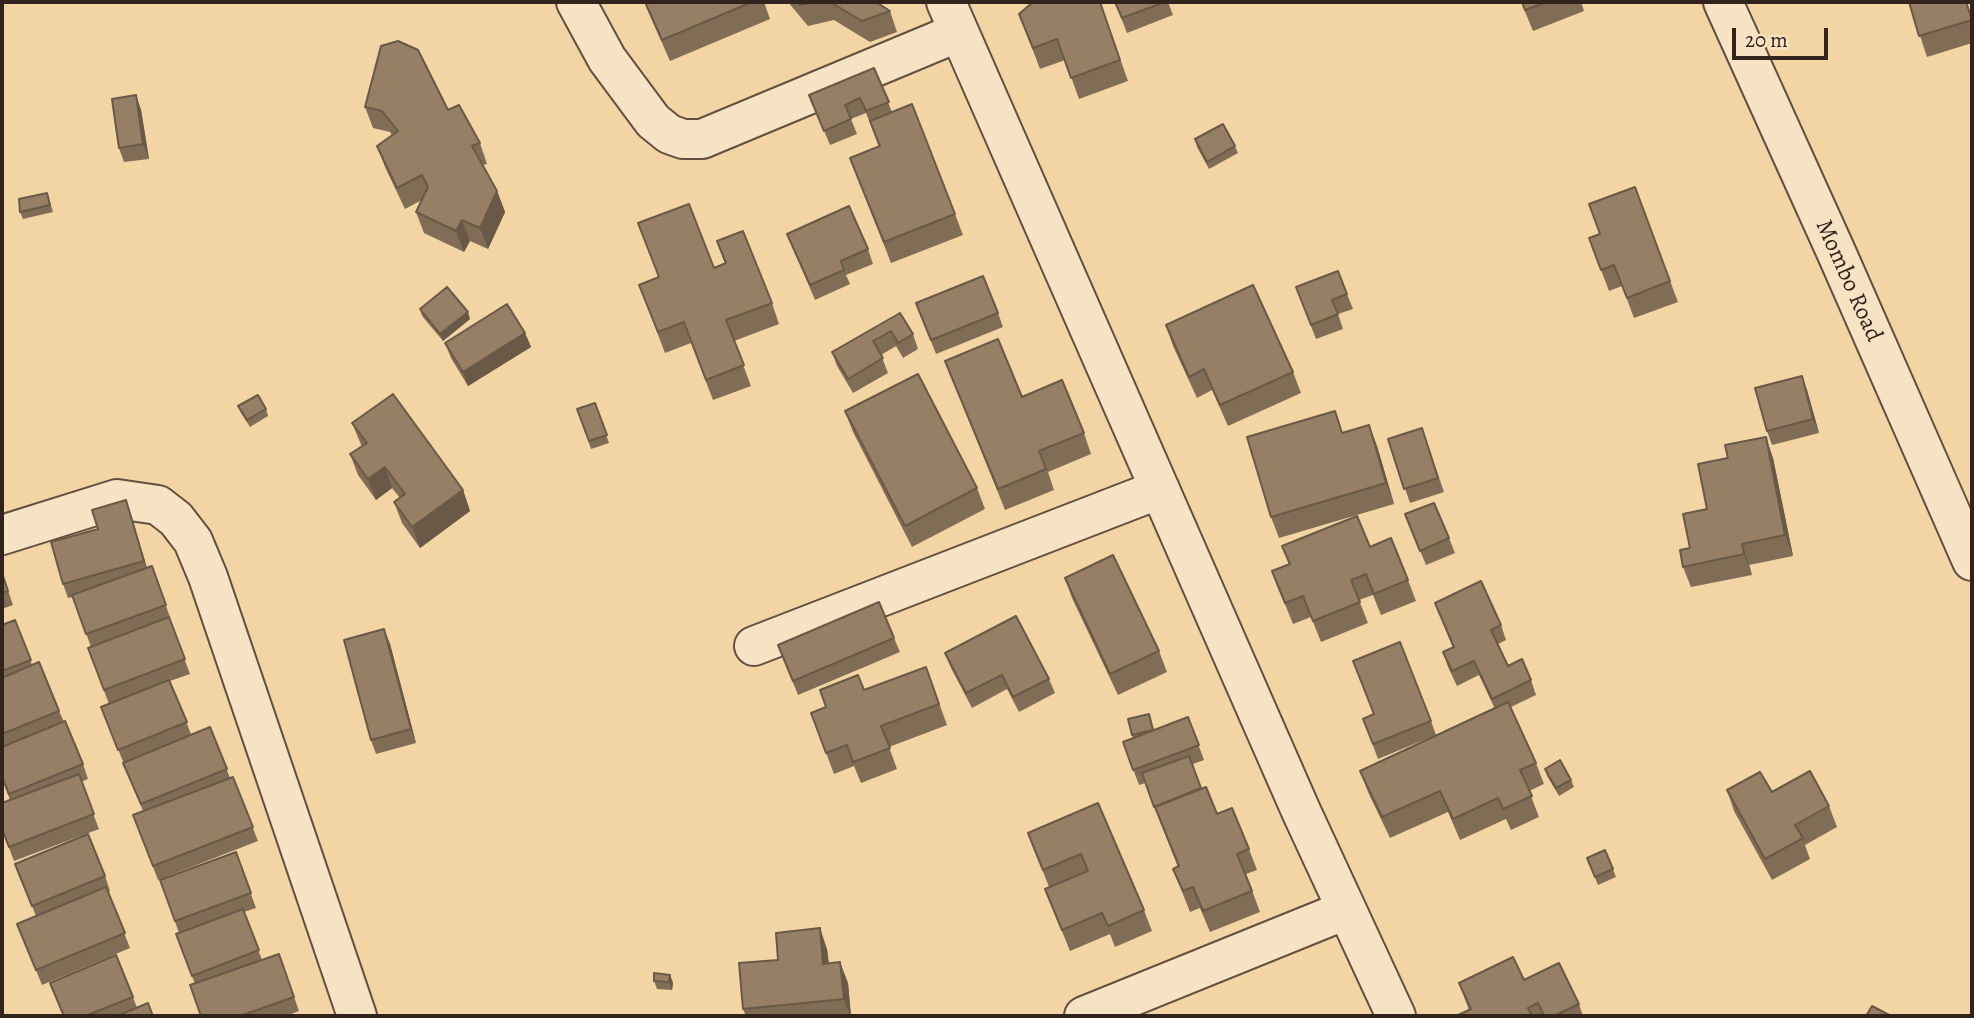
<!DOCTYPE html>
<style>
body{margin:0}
#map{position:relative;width:1974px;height:1018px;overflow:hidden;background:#f2d4a5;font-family:Alegreya,serif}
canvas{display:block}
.frame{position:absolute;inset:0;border:4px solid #33231d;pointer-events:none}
.scale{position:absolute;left:1732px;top:28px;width:96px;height:32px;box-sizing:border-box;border:4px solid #33231d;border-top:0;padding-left:9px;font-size:21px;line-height:24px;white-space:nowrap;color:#33231d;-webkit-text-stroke:5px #f7e3c4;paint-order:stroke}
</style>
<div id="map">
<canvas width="1974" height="1018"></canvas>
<div class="frame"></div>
<div class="scale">20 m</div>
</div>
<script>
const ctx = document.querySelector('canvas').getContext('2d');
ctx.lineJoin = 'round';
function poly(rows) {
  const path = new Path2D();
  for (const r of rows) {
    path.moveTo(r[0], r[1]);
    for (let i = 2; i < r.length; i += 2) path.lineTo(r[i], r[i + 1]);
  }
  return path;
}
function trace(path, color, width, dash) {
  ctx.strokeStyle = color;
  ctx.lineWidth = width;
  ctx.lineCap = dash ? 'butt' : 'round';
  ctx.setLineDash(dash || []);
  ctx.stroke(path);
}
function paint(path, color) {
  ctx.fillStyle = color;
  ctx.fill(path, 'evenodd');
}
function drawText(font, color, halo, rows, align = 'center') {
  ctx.font = font + ' Alegreya,serif';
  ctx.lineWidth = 5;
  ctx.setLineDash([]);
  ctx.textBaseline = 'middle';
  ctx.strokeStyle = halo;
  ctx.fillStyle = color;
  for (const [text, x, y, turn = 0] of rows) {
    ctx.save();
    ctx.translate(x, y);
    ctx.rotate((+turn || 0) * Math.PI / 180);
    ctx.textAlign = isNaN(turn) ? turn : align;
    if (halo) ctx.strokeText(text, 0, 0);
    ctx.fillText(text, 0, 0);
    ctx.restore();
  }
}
const minor = poly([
 [576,2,607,59,653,121,669,134,683,139,702,139,959,32],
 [946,2,1301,811,1396,1016],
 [1723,2,1837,254,1972,561],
 [2,535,117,499,158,505,176,519,193,541,208,577,357,1016],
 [754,646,1160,489],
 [1084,1016,1346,910]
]);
const wall = poly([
 [644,2,764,2,770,19,670,61],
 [788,2,876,2,890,11,897,32,870,42,834,20,808,26],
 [1100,2,1128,81,1079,99,1065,60,1040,69,1019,14],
 [1115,2,1168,2,1173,15,1127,33],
 [1521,2,1581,2,1584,11,1533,31],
 [1909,2,1967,2,1972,18,1972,43,1927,57],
 [874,68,892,112,955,214,963,235,891,263,850,158,879,147,866,113,851,119,857,134,830,145,809,95],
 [136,95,141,110,149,159,124,162,119,148],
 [365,107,448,110,480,143,487,164,483,165,497,191,505,212,488,249,470,241,464,252,424,233,416,212,422,200,405,209,385,167,377,146,392,135,390,132,373,128],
 [1195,139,1235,146,1238,153,1209,169,1197,147],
 [1635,187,1678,302,1634,318,1622,286,1609,291,1589,238,1600,234],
 [47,193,53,212,23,219,20,212],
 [787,234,868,249,873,264,846,275,850,284,815,300],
 [717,241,772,303,779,324,734,341,751,386,713,400,691,343,665,353,639,285,714,268,725,264],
 [1296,287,1347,294,1353,309,1338,314,1343,329,1316,339],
 [916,303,998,313,1003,327,936,354],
 [420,309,470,319,443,341,422,316],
 [900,313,913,334,918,349,903,358,896,346,881,355,888,373,853,393,837,366,832,352],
 [1166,325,1293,372,1301,393,1228,426,1212,390,1197,398,1173,346],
 [525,333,531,347,468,386,451,358,445,343],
 [945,361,1022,397,1084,433,1091,454,1048,472,1054,490,1005,510],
 [1807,390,1819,433,1772,445,1767,431],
 [595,403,609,443,591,449,577,409],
 [238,406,266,409,268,416,250,427,241,413],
 [845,411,977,488,985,509,912,547,853,432],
 [352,423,463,490,470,511,420,548,402,523,394,502,400,498,392,488,376,500,358,475,350,454,362,447],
 [1369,425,1377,446,1394,504,1279,538,1271,517,1343,433],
 [1388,439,1427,442,1444,492,1410,503],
 [1773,458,1793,556,1749,565,1752,575,1691,587,1683,567,1690,548,1707,509],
 [1405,514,1449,538,1455,553,1426,565],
 [131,515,147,568,152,566,171,620,170,620,190,674,170,681,191,734,210,727,230,778,233,777,258,841,158,880,133,815,143,811,101,707,109,704,88,648,91,647,73,597,68,598,63,584,98,529],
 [1282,546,1370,547,1408,580,1416,601,1381,615,1373,595,1359,600,1368,623,1321,642,1311,617,1293,624,1280,592,1272,571,1289,564],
 [2,573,13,605,2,609],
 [1065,578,1159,651,1167,672,1118,695,1072,598],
 [1435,603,1501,625,1506,640,1498,644,1508,666,1531,680,1536,695,1511,707,1536,763,1544,784,1529,791,1539,817,1511,830,1506,819,1460,840,1448,812,1390,838,1368,792,1360,771,1495,709,1479,675,1457,686,1448,667,1443,652,1453,648],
 [15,620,32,665,59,711,83,764,88,779,81,782,99,829,14,861,2,830,10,800,2,779,2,625],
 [384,629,390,644,416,743,376,754,371,740],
 [894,638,900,652,798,695,778,645],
 [945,653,1049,679,1055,693,1019,712,1007,689,972,708,951,668],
 [926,667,947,725,889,747,897,769,861,783,854,766,834,774,811,713,864,690],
 [1149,714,1154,730,1188,717,1204,760,1193,764,1201,788,1217,814,1249,849,1257,870,1246,874,1260,912,1210,932,1200,908,1190,912,1173,869,1178,867,1145,783,1139,785,1123,742,1133,738,1128,719],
 [1363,719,1431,721,1436,735,1378,759],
 [1545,769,1571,780,1574,787,1559,796,1547,776],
 [1727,790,1772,792,1829,806,1837,827,1805,845,1810,859,1772,880,1734,811],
 [1098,803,1144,910,1152,931,1115,947,1110,934,1070,951,1045,889,1049,887,1028,833],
 [1605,850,1616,877,1598,885,1587,858],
 [236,852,256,908,244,912,262,960,279,954,299,1011,286,1016,201,1016,195,984,176,934,179,933,160,880],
 [15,864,105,876,110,891,108,892,130,948,42,985,17,924,36,916],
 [827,949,829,963,848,983,851,1016,746,1016,743,1009,778,960],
 [670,975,673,983,672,990,657,989,654,981],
 [1524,980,1579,1004,1583,1016,1456,1016,1469,1010,1459,983],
 [50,983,133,997,137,1008,153,1016,63,1016]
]);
const shadedWall = poly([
 [136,95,141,110,149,159,143,144],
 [497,191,505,212,488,249,480,228],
 [462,220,470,241,464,252,456,231],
 [468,312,470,319,443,341,440,334],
 [525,333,531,347,468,386,463,372],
 [1802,376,1807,390,1819,433,1813,419],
 [1369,425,1377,446,1394,504,1386,483],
 [1766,437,1773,458,1793,556,1785,535],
 [385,467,392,488,376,500,368,479],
 [463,490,470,511,420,548,412,527],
 [126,500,131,515,149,575,144,561],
 [1742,544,1749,565,1752,575,1744,554],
 [384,629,390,644,416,743,411,729],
 [820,928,827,949,831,985,823,964],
 [840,962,848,983,851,1016,850,1016,844,999],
 [670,975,673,983,672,990,669,982]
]);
const building = poly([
 [645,2,752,2,662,40,645,2],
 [797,2,815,2,800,5,797,2],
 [830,2,876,2,890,11,862,21,830,2],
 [1033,2,1100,2,1120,60,1071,78,1057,39,1033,48,1019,14,1033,2],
 [1115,2,1165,2,1122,18,1115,2],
 [1522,2,1547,2,1525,10,1522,2],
 [1909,2,1966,2,1972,20,1919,36,1909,2],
 [398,41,418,50,448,110,459,105,480,143,472,146,497,191,480,228,462,220,456,231,416,212,428,187,422,175,397,188,377,146,398,131,382,111,365,107,381,46,398,41],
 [874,68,889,102,866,111,860,98,845,105,851,119,824,131,809,95,874,68],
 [136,95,143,144,119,148,112,99,136,95],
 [912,104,955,214,884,242,850,158,880,146,870,121,912,104],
 [1223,124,1235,146,1207,162,1195,139,1223,124],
 [1635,187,1670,281,1627,298,1614,265,1601,270,1589,238,1600,234,1589,204,1635,187],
 [47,193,50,205,20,212,19,199,47,193],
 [689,204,714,268,726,263,717,241,743,231,772,303,726,320,744,365,706,380,684,322,658,332,639,285,659,277,638,223,689,204],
 [849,206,868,249,841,261,844,270,810,285,787,234,849,206],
 [1338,271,1347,294,1332,300,1338,314,1311,325,1296,287,1338,271],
 [983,276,998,313,931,340,916,303,983,276],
 [1253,285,1293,372,1220,405,1204,369,1189,377,1166,325,1253,285],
 [447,287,468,312,440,334,420,309,447,287],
 [507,304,525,333,463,372,445,343,507,304],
 [900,313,913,334,898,343,891,331,873,341,883,358,848,379,832,352,900,313],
 [998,339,1022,397,1062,380,1084,433,1039,451,1046,469,998,489,945,361,998,339],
 [918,374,977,488,905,526,845,411,918,374],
 [1802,376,1813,419,1767,431,1755,388,1802,376],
 [393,394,463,490,412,527,394,502,405,494,385,467,368,479,350,454,367,443,352,423,393,394],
 [258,395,266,409,247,420,238,406,258,395],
 [595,403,607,435,589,441,577,409,595,403],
 [1335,411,1342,433,1369,425,1386,483,1271,517,1247,437,1335,411],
 [1422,428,1438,478,1404,489,1388,439,1422,428],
 [1766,437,1785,535,1742,544,1744,554,1683,567,1680,550,1690,548,1683,514,1707,509,1698,464,1728,458,1725,445,1766,437],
 [126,500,144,561,63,584,51,542,98,529,92,510,126,500],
 [1434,503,1449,538,1420,551,1405,514,1434,503],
 [1357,516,1370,547,1391,538,1408,580,1374,594,1366,574,1351,580,1360,602,1313,621,1303,596,1285,603,1272,571,1290,564,1282,546,1357,516],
 [1113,555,1159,651,1110,674,1065,578,1113,555],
 [152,566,166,605,86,634,72,595,152,566],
 [2,573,8,591,2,593,2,573],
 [1481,581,1501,625,1491,630,1508,666,1522,659,1531,680,1492,699,1474,661,1452,671,1443,652,1454,647,1435,603,1481,581],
 [879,602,894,638,793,681,778,645,879,602],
 [1016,616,1049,679,1013,697,1002,675,966,693,945,653,1016,616],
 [169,617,185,659,104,690,88,648,169,617],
 [15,620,31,660,2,671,2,625,15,620],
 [384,629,411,729,371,740,344,640,384,629],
 [1400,642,1431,721,1373,744,1363,719,1374,714,1353,661,1400,642],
 [39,662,59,711,2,734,2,678,39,662],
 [926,667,939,704,881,726,890,748,853,762,847,745,826,753,811,713,826,707,820,690,858,675,864,690,926,667],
 [169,680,187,722,118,750,101,707,169,680],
 [1508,702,1536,763,1520,770,1532,796,1503,809,1498,798,1453,819,1440,791,1382,817,1360,771,1508,702],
 [1149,714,1153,730,1132,735,1128,719,1149,714],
 [1188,717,1199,745,1133,770,1123,742,1188,717],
 [65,721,83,764,9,794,2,777,2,747,65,721],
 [210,727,227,769,141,804,123,763,210,727],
 [1189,756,1201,788,1154,807,1142,773,1189,756],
 [1560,760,1571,780,1556,788,1545,769,1560,760],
 [1810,771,1829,806,1795,825,1803,838,1765,859,1727,790,1760,772,1772,792,1810,771],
 [79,774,94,814,9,847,2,829,2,803,79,774],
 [233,777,253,827,153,866,133,815,233,777],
 [1206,787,1217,814,1232,808,1249,849,1237,854,1252,891,1203,911,1193,887,1183,891,1173,869,1179,866,1155,807,1206,787],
 [1098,803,1144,910,1108,926,1102,913,1062,930,1045,889,1088,871,1081,854,1043,870,1028,833,1098,803],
 [88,834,105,876,32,906,15,864,88,834],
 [1605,850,1613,869,1595,877,1587,858,1605,850],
 [236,852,251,893,175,921,160,880,236,852],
 [106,887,125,933,36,970,17,924,106,887],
 [243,909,259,950,192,976,176,934,243,909],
 [820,928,823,964,840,962,844,999,743,1009,739,963,778,960,776,933,820,928],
 [279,954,294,997,240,1016,201,1016,190,985,279,954],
 [116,955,133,997,85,1016,64,1016,50,983,116,955],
 [1513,957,1524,980,1559,963,1579,1004,1554,1016,1544,1016,1538,1003,1528,1008,1532,1016,1456,1016,1471,1009,1459,983,1513,957],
 [654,973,670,975,669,982,654,981,654,973],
 [148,1003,153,1016,117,1016,148,1003],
 [1872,1006,1891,1016,1866,1016,1872,1006]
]);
const streetNames = [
 ["Mombo Road",1848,281,66]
];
trace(minor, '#634f3f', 42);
trace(minor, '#f7e3c4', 38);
paint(wall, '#816d56');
paint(shadedWall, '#695946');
paint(building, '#967f64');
trace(building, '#695946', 2);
drawText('24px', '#33231d', '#f7e3c4', streetNames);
</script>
